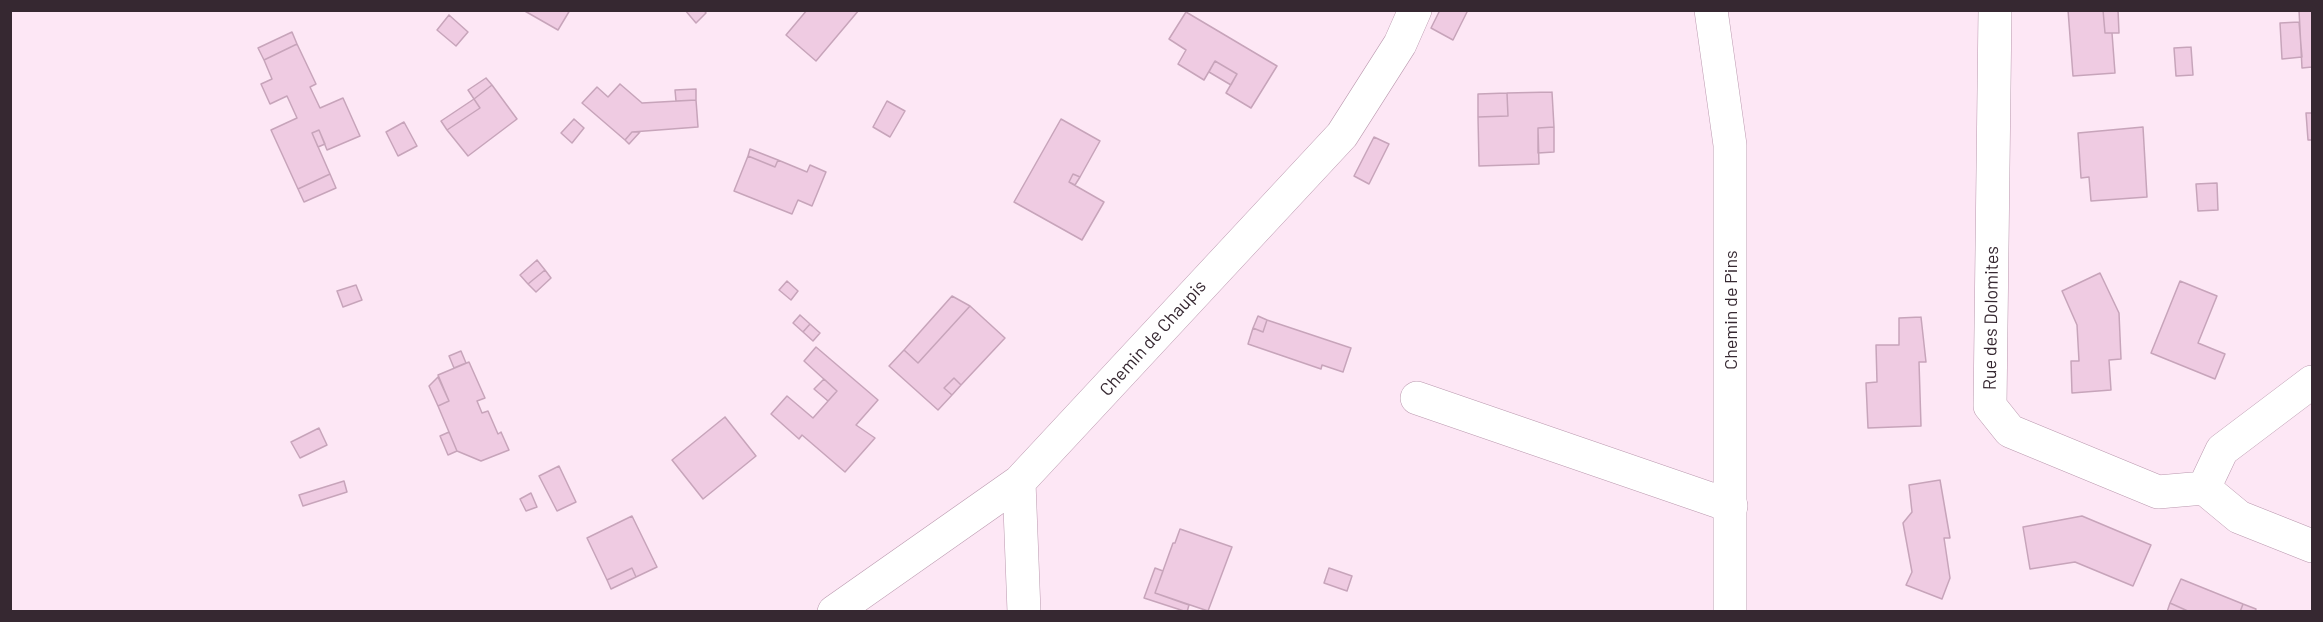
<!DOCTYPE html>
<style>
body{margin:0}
#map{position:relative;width:2323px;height:622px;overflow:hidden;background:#fde7f5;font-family:Barlow,sans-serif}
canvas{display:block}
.frame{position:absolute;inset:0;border:12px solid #362831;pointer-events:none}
</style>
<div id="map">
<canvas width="2323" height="622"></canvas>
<div class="frame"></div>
</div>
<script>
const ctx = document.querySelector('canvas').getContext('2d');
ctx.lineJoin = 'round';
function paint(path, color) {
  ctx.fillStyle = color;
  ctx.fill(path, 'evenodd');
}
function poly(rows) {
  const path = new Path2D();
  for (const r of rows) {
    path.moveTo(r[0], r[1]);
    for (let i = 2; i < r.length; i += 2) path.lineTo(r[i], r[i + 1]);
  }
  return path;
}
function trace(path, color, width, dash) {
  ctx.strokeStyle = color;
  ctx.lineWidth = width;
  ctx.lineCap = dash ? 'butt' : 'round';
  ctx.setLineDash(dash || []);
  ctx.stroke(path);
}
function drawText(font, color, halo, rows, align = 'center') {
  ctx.font = font + ' Barlow,sans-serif';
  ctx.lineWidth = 5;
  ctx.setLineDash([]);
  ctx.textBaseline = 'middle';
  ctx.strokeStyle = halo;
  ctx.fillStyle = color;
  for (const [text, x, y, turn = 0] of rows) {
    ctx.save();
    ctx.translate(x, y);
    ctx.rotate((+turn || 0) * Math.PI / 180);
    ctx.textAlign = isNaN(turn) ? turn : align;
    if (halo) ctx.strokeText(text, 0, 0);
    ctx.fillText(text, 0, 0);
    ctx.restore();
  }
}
const building = poly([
 [523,10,570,10,558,30,523,10],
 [685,10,704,10,706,13,696,23,685,10],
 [807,10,859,10,816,61,786,35,807,10],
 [1440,10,1468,10,1453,40,1431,28,1440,10],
 [2068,10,2103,10,2105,33,2112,33,2115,73,2073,76,2068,10],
 [2103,10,2118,10,2119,33,2105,33,2103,10],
 [2299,10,2312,10,2312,67,2302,68,2299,10],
 [1186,12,1277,66,1251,108,1226,93,1237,74,1215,61,1204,80,1178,64,1186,50,1169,39,1186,12],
 [449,15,468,32,456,46,437,30,449,15],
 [2299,22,2302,57,2282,59,2280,23,2299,22],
 [292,32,297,44,264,60,258,48,292,32],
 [297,44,316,84,310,87,320,108,343,98,360,136,327,150,319,130,312,133,330,174,298,189,271,130,297,118,287,96,270,104,261,84,272,79,264,60,297,44],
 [2191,47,2193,75,2176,76,2174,48,2191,47],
 [1215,61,1237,74,1231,85,1209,72,1215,61],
 [486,78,492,85,474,99,468,90,486,78],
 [620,84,642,103,696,100,698,127,632,132,625,140,582,103,597,87,608,97,620,84],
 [492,85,517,119,468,156,447,130,480,108,474,99,492,85],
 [696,89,696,100,676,101,675,90,696,89],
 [1552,92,1554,127,1538,128,1539,164,1479,166,1478,117,1508,116,1507,93,1552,92],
 [1507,93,1508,116,1478,117,1478,94,1507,93],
 [474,99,480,108,447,130,441,121,474,99],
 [887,101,905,111,890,137,873,127,887,101],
 [2306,113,2312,113,2312,140,2308,140,2306,113],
 [574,119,584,128,572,143,561,133,574,119],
 [1061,119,1100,141,1080,177,1073,174,1069,182,1104,202,1082,240,1014,202,1061,119],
 [404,122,417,146,398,156,386,132,404,122],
 [1554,127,1554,152,1538,153,1538,128,1554,127],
 [2143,127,2147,197,2091,201,2089,177,2081,178,2078,133,2143,127],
 [319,130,325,144,318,147,312,133,319,130],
 [632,132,640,132,629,144,625,140,632,132],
 [1374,137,1389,144,1369,184,1354,176,1374,137],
 [750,149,778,160,775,167,748,156,750,149],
 [748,156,775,167,778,160,807,172,810,165,826,172,812,206,798,200,792,214,734,191,748,156],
 [330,174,336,188,304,202,298,189,330,174],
 [1073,174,1080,177,1075,185,1069,182,1073,174],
 [2217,183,2218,210,2198,211,2196,184,2217,183],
 [537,260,545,270,528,284,520,275,537,260],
 [545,270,551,278,536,292,528,284,545,270],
 [2100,273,2119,313,2121,359,2109,360,2111,390,2072,393,2071,361,2079,361,2077,325,2062,291,2100,273],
 [787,281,798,291,791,300,779,290,787,281],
 [2180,281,2217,296,2198,343,2225,354,2215,379,2151,353,2180,281],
 [356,285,362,300,343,307,337,291,356,285],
 [952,296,970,306,918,363,904,350,952,296],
 [970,306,1005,338,961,385,954,378,944,388,952,395,938,410,889,366,904,350,918,363,970,306],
 [800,315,810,324,803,332,793,323,800,315],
 [1258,316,1267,320,1263,332,1253,328,1258,316],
 [1921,317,1926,362,1919,362,1921,426,1868,428,1866,383,1877,382,1876,345,1899,345,1899,318,1921,317],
 [1267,320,1351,348,1343,372,1322,365,1321,369,1248,344,1253,328,1263,332,1267,320],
 [810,324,820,333,813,341,803,332,810,324],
 [816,347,878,400,856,425,875,438,845,472,802,435,799,439,771,414,787,396,813,418,837,391,804,361,816,347],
 [461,351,466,363,454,368,449,356,461,351],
 [469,362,485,398,477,401,482,413,488,411,498,434,501,432,509,450,481,461,457,451,438,406,449,401,438,375,469,362],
 [438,377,449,401,438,406,429,386,438,377],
 [954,378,961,385,952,395,944,388,954,378],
 [824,379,837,391,828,401,814,389,824,379],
 [725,417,756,456,703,499,672,460,725,417],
 [319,428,327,445,300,458,291,442,319,428],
 [449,432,457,451,448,455,440,436,449,432],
 [559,466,576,502,557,511,539,476,559,466],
 [1940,480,1950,538,1944,538,1950,578,1942,599,1906,585,1912,572,1903,523,1912,512,1909,485,1940,480],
 [344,481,347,492,303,506,299,495,344,481],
 [531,493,537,507,526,511,520,499,531,493],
 [632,516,657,567,636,577,632,568,607,580,587,538,632,516],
 [2082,516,2151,545,2133,586,2075,562,2030,569,2023,527,2082,516],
 [1180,529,1232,547,1208,611,1155,593,1173,543,1175,543,1180,529],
 [632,568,636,577,611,589,607,580,632,568],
 [1155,568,1163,571,1155,593,1189,605,1187,612,1144,598,1155,568],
 [1329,568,1352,576,1347,591,1324,583,1329,568],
 [2181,579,2243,604,2240,612,2190,612,2170,603,2181,579],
 [2170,603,2190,612,2167,612,2170,603],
 [2243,604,2256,609,2255,612,2240,612,2243,604]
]);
const minor = poly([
 [1995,10,1990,406,2010,431,2158,492,2204,488,2239,517,2312,546],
 [1417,398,1731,506],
 [1019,482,1024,612],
 [2204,488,2222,450,2312,382],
 [834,612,1019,482,1342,135,1400,44,1415,10]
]);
const tertiary = poly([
 [1711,10,1730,145,1730,612]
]);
const streetNames = [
 ["Chemin de Pins",1731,310,-90],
 ["Rue des Dolomites",1991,318,-89],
 ["Chemin de Chaupis",1153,338,-48]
];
paint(building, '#efcbe2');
trace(building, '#c7a4ba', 1.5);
trace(minor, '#ba98ae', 34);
trace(tertiary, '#ba98ae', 34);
trace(minor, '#fff', 33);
trace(tertiary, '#fff', 33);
drawText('18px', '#362831', '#fff', streetNames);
</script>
